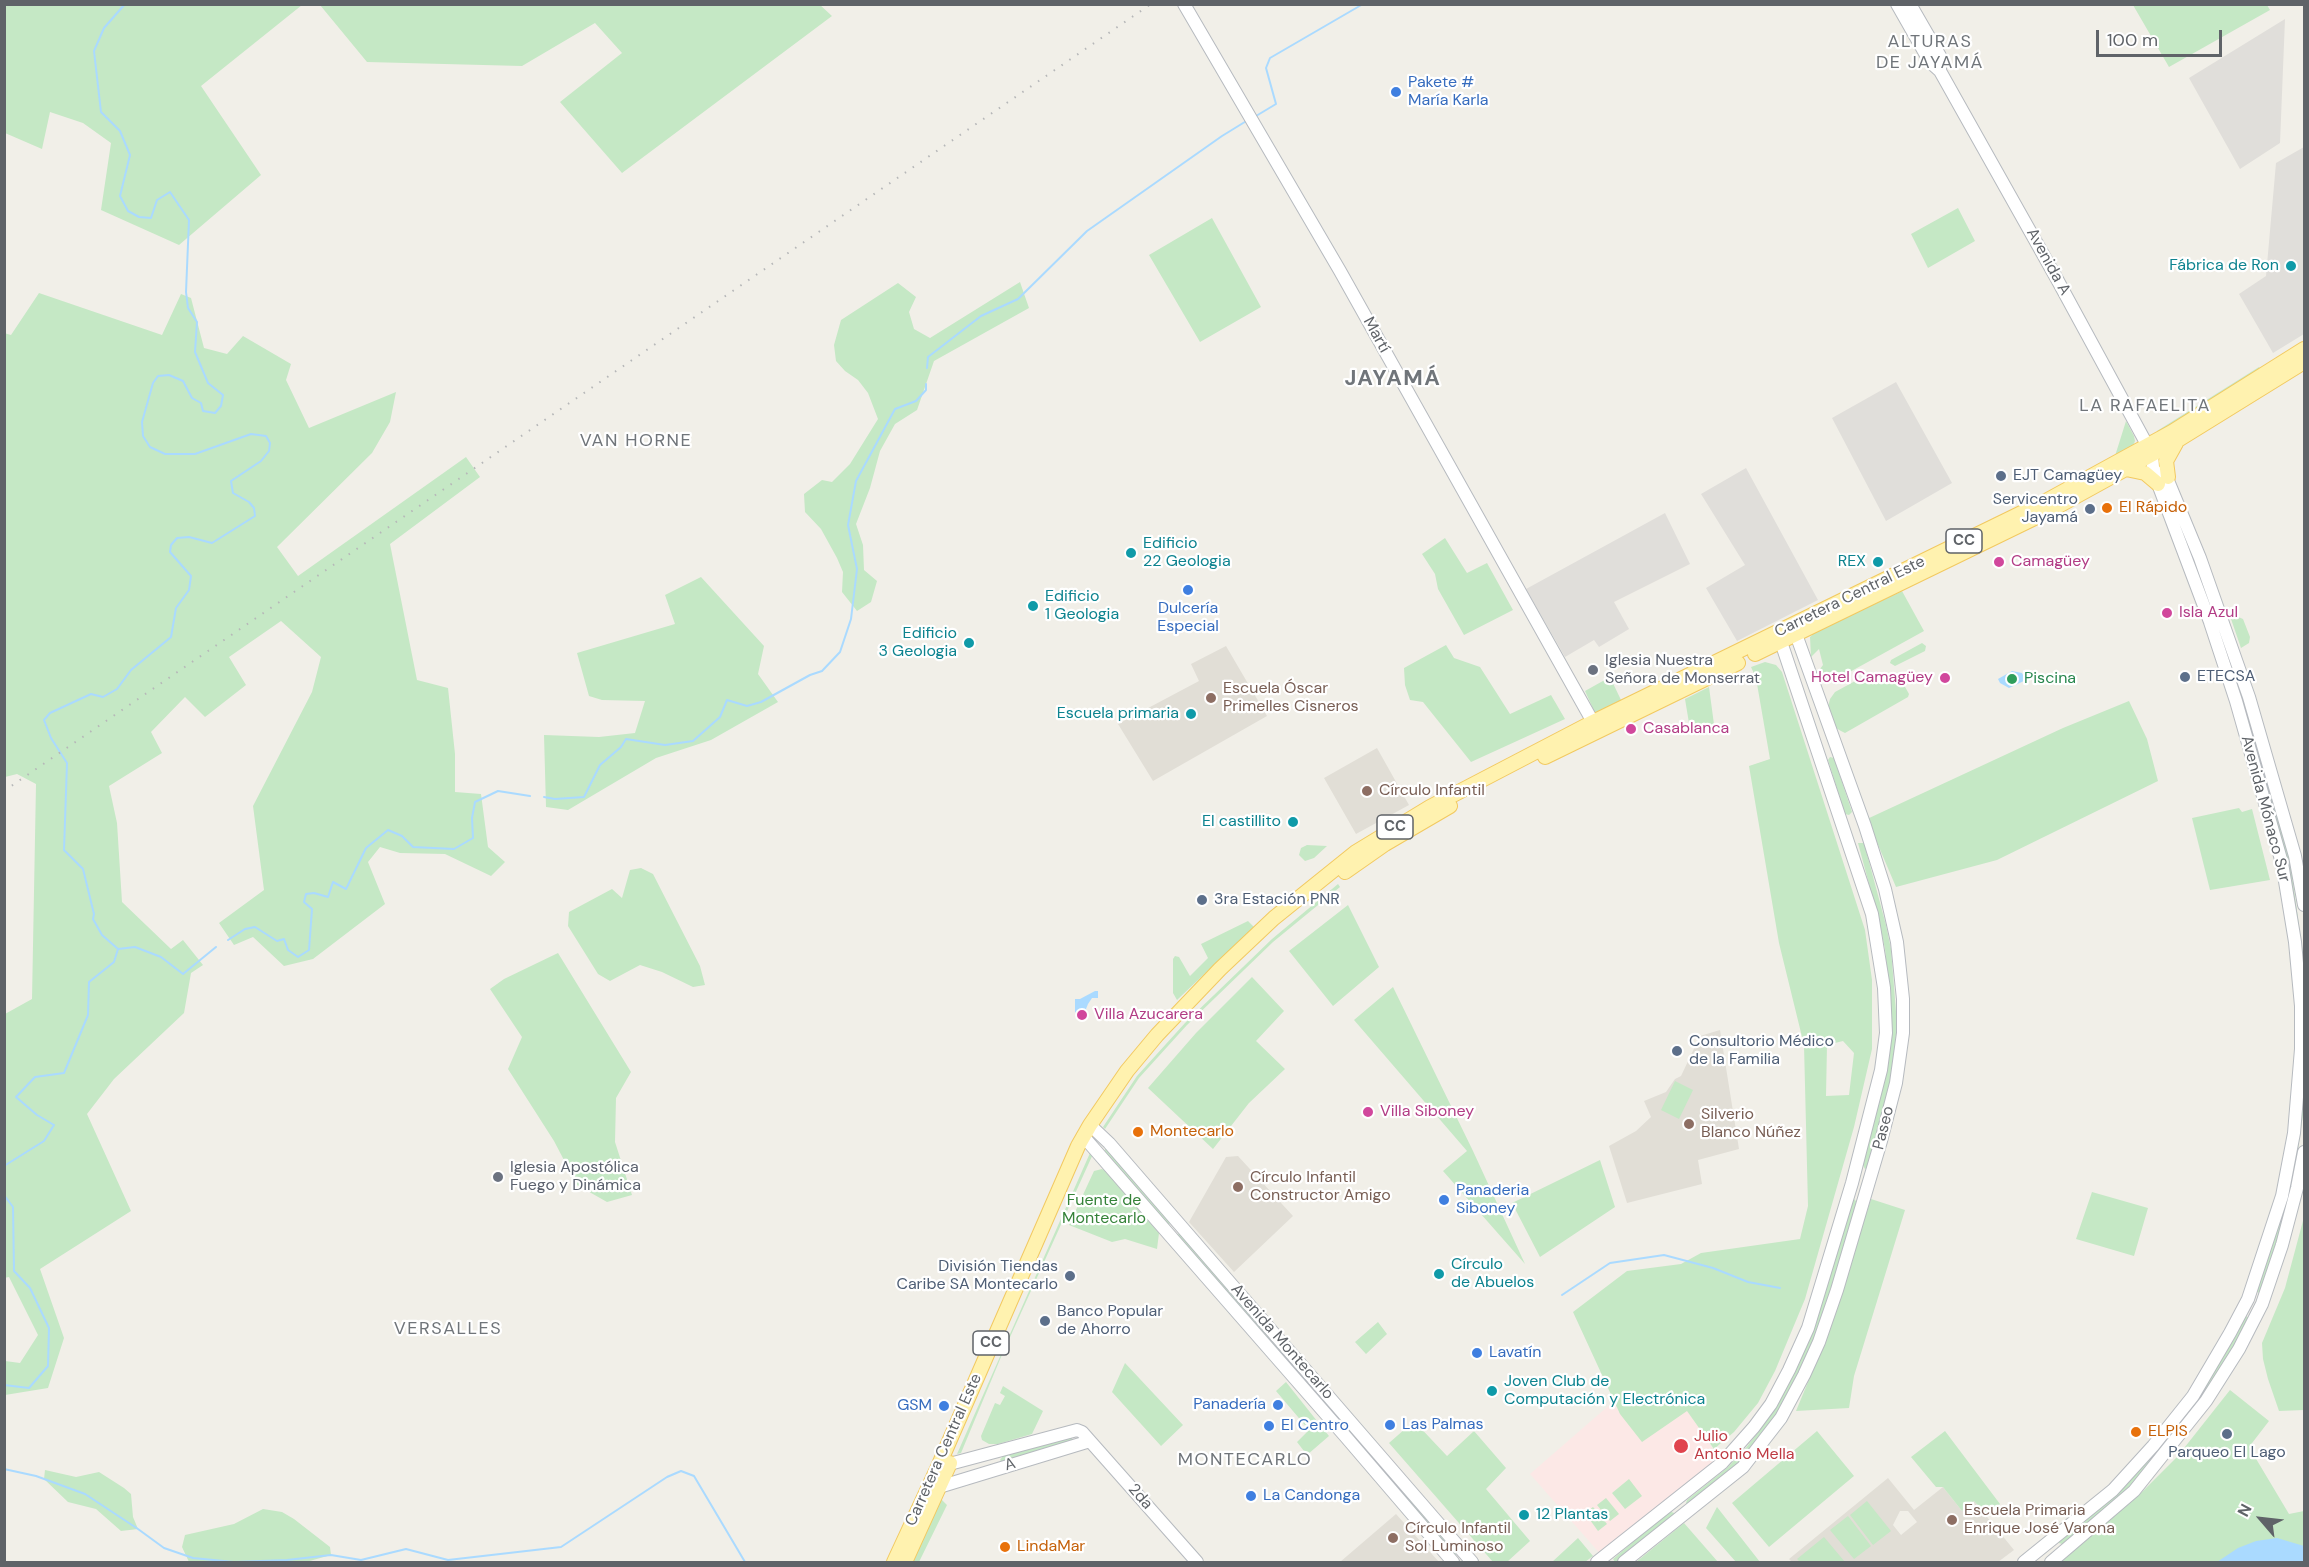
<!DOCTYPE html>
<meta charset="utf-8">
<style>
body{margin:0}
#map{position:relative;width:2309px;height:1567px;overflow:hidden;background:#f1efe8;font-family:"DM Sans",sans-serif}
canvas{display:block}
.frame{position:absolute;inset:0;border:6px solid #5f6368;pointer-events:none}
.north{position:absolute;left:2231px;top:1489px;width:60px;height:60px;-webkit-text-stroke:4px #fff;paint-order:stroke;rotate:298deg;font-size:16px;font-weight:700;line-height:24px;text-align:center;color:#5f6368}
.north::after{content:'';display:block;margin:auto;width:21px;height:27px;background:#5f6368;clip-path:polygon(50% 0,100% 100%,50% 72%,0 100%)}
.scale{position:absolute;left:2096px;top:30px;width:126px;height:27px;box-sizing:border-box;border:3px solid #5f6368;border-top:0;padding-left:8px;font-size:18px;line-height:21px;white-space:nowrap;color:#5f6368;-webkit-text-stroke:4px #fff;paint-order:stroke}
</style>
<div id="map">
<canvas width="2309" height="1567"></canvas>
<div class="frame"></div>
<div class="north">N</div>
<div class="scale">100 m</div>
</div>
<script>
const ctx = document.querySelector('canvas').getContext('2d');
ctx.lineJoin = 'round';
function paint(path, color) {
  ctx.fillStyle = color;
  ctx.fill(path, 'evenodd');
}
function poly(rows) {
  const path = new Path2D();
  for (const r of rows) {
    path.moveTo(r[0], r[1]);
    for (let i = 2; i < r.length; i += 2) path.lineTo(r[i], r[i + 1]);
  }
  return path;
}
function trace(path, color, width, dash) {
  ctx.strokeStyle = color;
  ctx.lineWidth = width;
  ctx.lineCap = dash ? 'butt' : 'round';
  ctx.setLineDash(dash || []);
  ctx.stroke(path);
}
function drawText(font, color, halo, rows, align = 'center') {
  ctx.font = font + ' "DM Sans",sans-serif';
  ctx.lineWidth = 4.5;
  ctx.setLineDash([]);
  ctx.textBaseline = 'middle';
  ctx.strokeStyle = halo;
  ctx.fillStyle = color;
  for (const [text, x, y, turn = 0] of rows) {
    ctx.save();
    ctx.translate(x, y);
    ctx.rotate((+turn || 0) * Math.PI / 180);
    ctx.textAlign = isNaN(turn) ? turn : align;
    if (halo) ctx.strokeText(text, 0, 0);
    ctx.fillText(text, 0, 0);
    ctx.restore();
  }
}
const industrial = poly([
 [2285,19,2280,143,2240,169,2189,78],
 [2304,147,2304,334,2273,353,2239,294,2266,276,2276,163],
 [1896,382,1952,483,1886,521,1832,418],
 [1746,468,1818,600,1737,641,1706,588,1745,565,1701,494],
 [1665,513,1690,564,1614,602,1629,629,1599,647,1594,640,1565,657,1526,589]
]);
const education = poly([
 [1226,646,1267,716,1153,781,1118,724,1199,681,1191,664],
 [1377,748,1409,805,1356,834,1324,778],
 [1720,1030,1739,1149,1698,1160,1702,1184,1627,1203,1609,1146,1636,1131,1651,1117,1644,1101,1666,1092,1675,1079,1681,1076,1700,1036],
 [1238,1156,1293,1216,1234,1272,1189,1222,1226,1157],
 [1888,1478,1914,1510,1943,1487,1962,1511,1974,1501,2014,1550,1998,1562,1792,1562,1789,1559],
 [1900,1511,1908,1511,1917,1522,1901,1535,1893,1525],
 [1396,1514,1439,1562,1340,1562]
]);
const medical = poly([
 [1614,1401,1620,1414,1687,1410,1722,1463,1603,1557,1530,1474]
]);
const green = poly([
 [819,4,832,16,622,173,560,102,622,53,595,23,522,66,367,62,320,5],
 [4,5,302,5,201,86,261,175,179,245,101,210,111,143,83,123,50,112,42,149,5,133],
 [2267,5,2270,10,2169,67,2133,5],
 [1958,208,1975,241,1928,268,1911,234],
 [1212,218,1261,307,1200,342,1149,255],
 [1020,282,1029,308,934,361,917,410,895,424,880,451,870,488,856,524,863,545,864,570,877,581,871,602,857,611,842,592,843,572,837,558,821,529,805,512,804,494,822,480,832,482,850,464,878,419,868,393,858,380,845,371,836,361,834,345,841,320,898,283,916,297,909,312,914,329,930,338],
 [39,293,162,335,181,294,191,298,204,348,227,354,243,336,291,364,286,380,309,428,396,392,390,422,372,453,277,547,298,576,466,457,480,477,390,544,417,680,448,688,455,754,455,792,481,794,488,847,505,862,491,876,445,854,400,853,380,847,368,862,385,904,313,959,284,966,253,937,234,945,219,923,264,890,253,806,312,692,321,657,281,621,229,657,246,685,205,717,185,697,151,732,162,753,109,786,117,823,122,902,171,949,183,940,203,965,191,973,184,1013,114,1079,87,1114,131,1211,40,1269,64,1338,48,1388,5,1395,5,1361,20,1363,38,1335,9,1277,4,1278,5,1014,32,999,36,784,17,774,5,777,4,333,11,335],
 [2259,367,2261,370,2160,432,2157,431],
 [2126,421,2134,436,2135,441,2133,446,2115,456],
 [1445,538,1467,573,1487,563,1513,610,1464,635,1438,589,1435,574,1422,554],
 [701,577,764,646,758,674,778,702,711,740,656,758,568,810,546,807,544,735,599,737,635,733,645,701,602,700,589,696,577,653,675,624,665,595],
 [1902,591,1924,631,1828,684,1823,681,1820,678,1820,669,1823,665,1819,649,1811,657,1810,637,1815,632],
 [2236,616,2243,619,2250,637,2249,643,2241,648,2231,619],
 [1922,643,1926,646,1925,651,1895,666,1890,663,1891,660],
 [1446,645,1454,658,1480,667,1510,714,1551,695,1565,719,1471,762,1423,702,1410,700,1405,685,1404,668],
 [1765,662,1776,665,1782,672,1865,930,1872,980,1872,1049,1854,1127,1805,1299,1775,1371,1758,1403,1734,1432,1714,1449,1687,1411,1642,1442,1620,1414,1573,1312,1627,1271,1681,1264,1701,1253,1800,1239,1808,1206,1804,1045,1779,943,1749,766,1770,759,1756,678,1751,667],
 [1843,1041,1854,1053,1849,1095,1826,1096,1827,1045],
 [1868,674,1891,677,1899,676,1909,694,1908,697,1845,733,1841,731,1836,728,1828,707,1830,699,1835,692],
 [1610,677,1621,700,1595,713,1585,691],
 [1709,687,1715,732,1691,735,1685,699],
 [2129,701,2147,739,2158,781,1997,860,1896,887,1867,819,2063,728],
 [2248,709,2290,861,2304,961,2304,1006,2287,860,2245,710],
 [1830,757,1834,758,1852,812,1849,815,1845,814,1828,760],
 [2239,808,2242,812,2252,809,2270,880,2210,890,2192,818],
 [1858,843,1864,843,1886,925,1891,949,1897,1024,1893,1066,1884,1112,1868,1168,1865,1169,1862,1163,1889,992,1885,949,1880,925],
 [1307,845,1327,846,1314,858,1305,861,1299,855,1301,848],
 [641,868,653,874,700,966,705,985,693,987,662,972,640,965,610,981,598,974,568,926,569,912,612,889,622,898,630,870],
 [1338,884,1340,887,1273,942,1187,1025,1139,1078,1105,1129,1103,1127,1137,1076,1185,1023,1272,939],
 [1348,905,1379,967,1333,1006,1289,951],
 [1248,921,1254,927,1177,1000,1173,993,1173,959,1175,956,1179,957,1190,976,1208,958,1201,944],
 [558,953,631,1072,616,1098,615,1142,632,1195,607,1202,577,1185,554,1141,508,1069,522,1037,490,989,504,979],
 [1252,977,1284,1011,1256,1041,1285,1069,1249,1103,1213,1149,1148,1088,1196,1033],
 [1393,987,1473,1151,1525,1264,1443,1171,1467,1151,1354,1020],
 [2304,1073,2304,1108,2291,1198,2261,1291,2258,1293,2257,1290],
 [1675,1081,1693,1090,1679,1119,1661,1110],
 [1106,1148,1170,1221,1169,1226,1104,1151],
 [1090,1153,1093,1154,1001,1357,961,1453,957,1454],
 [1600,1160,1615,1207,1540,1257,1512,1203],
 [1102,1169,1105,1171,1159,1233,1157,1249,1125,1239,1112,1242,1069,1225,1094,1171],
 [2092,1192,2148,1208,2134,1256,2076,1239],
 [1854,1199,1857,1202,1826,1310,1805,1367,1764,1436,1728,1474,1688,1505,1686,1503,1687,1500,1727,1468,1745,1449,1759,1431,1779,1400,1800,1362,1815,1322,1851,1201],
 [1871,1199,1905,1210,1854,1376,1849,1408,1796,1411,1820,1353],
 [2304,1217,2304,1410,2279,1411,2268,1379,2263,1359,2262,1343,2285,1288],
 [1180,1231,1344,1420,1341,1422,1178,1235],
 [2246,1316,2249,1318,2249,1321,2206,1391,2162,1452,2123,1493,2062,1544,2059,1543,2059,1540,2120,1490,2153,1455,2190,1408],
 [1378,1322,1387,1334,1366,1354,1355,1342],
 [1125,1363,1183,1425,1161,1446,1112,1392],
 [1286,1382,1329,1436,1307,1455,1297,1442,1309,1430,1276,1391],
 [1003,1386,1043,1411,1032,1434,998,1444,989,1444,982,1440,981,1436,995,1403,1000,1405,1005,1396,1000,1393],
 [2230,1390,2269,1421,2249,1447,2289,1514,2304,1511,2304,1562,2061,1562,2139,1495,2177,1457],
 [1414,1421,1447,1456,1474,1431,1506,1468,1486,1489,1530,1541,1507,1562,1493,1562,1389,1443],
 [1354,1430,1457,1553,1455,1556,1351,1434],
 [1817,1431,1854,1476,1769,1547,1732,1503],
 [1945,1431,2000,1504,1987,1516,1974,1501,1962,1511,1943,1487,1936,1487,1911,1457],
 [1072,1437,1072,1441,1002,1462,1000,1460,1003,1456],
 [45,1470,76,1477,99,1472,124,1488,131,1494,133,1517,138,1529,121,1531,96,1509,68,1502,44,1479],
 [1629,1479,1642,1496,1625,1509,1612,1493],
 [940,1498,947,1505,919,1562,911,1562],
 [1606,1498,1619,1514,1610,1521,1597,1505],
 [1867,1501,1891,1531,1873,1545,1850,1515],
 [1593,1507,1607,1524,1598,1531,1585,1513],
 [1717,1507,1760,1562,1736,1562,1706,1528],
 [263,1509,282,1512,294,1519,330,1547,331,1555,306,1562,189,1562,182,1547,185,1535,234,1524],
 [1669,1511,1674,1513,1674,1516,1618,1562,1615,1562,1613,1559],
 [1848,1516,1871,1546,1854,1559,1830,1530],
 [1684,1523,1718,1562,1636,1562],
 [1824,1537,1845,1562,1800,1562,1797,1559],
 [1578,1538,1593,1556,1585,1562,1552,1562]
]);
const water = poly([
 [2012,671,2022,673,2026,680,2009,688,2000,683,1998,679],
 [1095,991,1098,991,1098,998,1092,998,1088,1004,1086,1009,1088,1015,1077,1014,1075,1012,1075,999,1080,999],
 [2277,1538,2304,1546,2304,1562,2217,1562,2238,1548,2256,1541]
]);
const stream = poly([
 [1256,116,1276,104,1266,68,1270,58,1363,4],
 [927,368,928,357,981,316,1018,299,1087,231,1222,136,1248,120],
 [544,797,555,799,584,797,600,765,621,747,626,739,665,745,693,741,720,717,727,700,747,706,761,702,810,675,822,671,840,652,851,619,857,569,848,525,856,481,895,409,916,401,926,390,926,384],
 [228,940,245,929,255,927,277,941,284,939,288,950,298,957,309,950,312,909,304,902,306,894,314,893,328,897,333,882,346,889,366,848,388,830,402,836,413,847,454,849,473,838,472,818,475,802,498,791,530,796],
 [118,949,102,935,93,919,94,914,83,869,64,850,67,763,51,738,44,720,50,713,91,694,103,697,117,689,131,670,171,637,176,608,189,590,191,576,170,552,171,545,177,538,189,537,212,543,255,516,254,508,249,502,233,493,231,481,261,461,269,451,270,443,266,436,251,434,195,454,165,454,150,447,143,436,142,422,153,383,158,376,169,375,183,381,192,398,201,403,203,411,215,413,221,406,223,395,208,383,195,352,197,322,188,308,186,292,189,220,170,192,157,200,151,218,139,217,128,211,120,196,130,155,120,131,101,112,94,51,104,28,125,4],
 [118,949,135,947,161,957,183,974,216,947],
 [4,1166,44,1141,54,1125,37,1115,16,1097,35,1077,64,1073,88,1015,89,982,114,962,118,949],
 [4,1195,13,1207,14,1271,30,1288,49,1328,48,1366,29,1388,4,1385],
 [1562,1295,1610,1263,1664,1255,1713,1268,1748,1282,1780,1288],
 [4,1469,36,1476,85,1494,138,1529,164,1548,193,1558,234,1562,287,1560,331,1555,361,1560,406,1549,448,1560,561,1547,667,1477,681,1471,694,1476,745,1562]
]);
const secondary = poly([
 [1184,4,1340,271,1598,731],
 [1897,4,1930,62,1940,71,2058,281,2151,452],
 [1910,4,1940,56,1940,71],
 [2164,471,2200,558,2249,697,2295,856,2304,905],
 [1090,1125,1109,1143,1472,1562],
 [1083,1136,1345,1436,1453,1562],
 [942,1466,1077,1430,1082,1432,1197,1562],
 [933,1487,939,1487,1090,1441],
 [1597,1562,1722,1463,1754,1427,1771,1404,1789,1370,1808,1328,1852,1183,1881,1070,1886,1033,1884,988,1872,914,1778,633],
 [1624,1562,1743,1467,1781,1418,1804,1375,1819,1342,1837,1290,1881,1141,1896,1083,1903,1033,1903,999,1897,942,1885,889,1865,826,1793,626],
 [2024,1562,2113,1490,2153,1446,2193,1396,2230,1333,2248,1299,2282,1196,2294,1133,2301,1049,2301,1006,2295,942,2282,863,2236,701,2210,622,2158,484,2153,467,2152,455],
 [2051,1562,2134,1491,2206,1401,2239,1349,2262,1304,2282,1245,2297,1188,2304,1152]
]);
const primary = poly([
 [2126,469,2145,473,2158,484],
 [2168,477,2166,461,2176,443],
 [1755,654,2051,510,2178,440,2304,362],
 [1545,757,1738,663],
 [1345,872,1385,844,1450,806],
 [894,1562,938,1467,1078,1146,1090,1125,1127,1071,1157,1035,1220,969,1274,918,1356,852,1430,807,1593,722,2046,501,2172,432,2304,349],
 [905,1562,950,1463]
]);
const rail = poly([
 [4,791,1151,4]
]);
const markers = [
 [1396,92,6,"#3f7fe0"],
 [2291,266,6,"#0f9aa8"],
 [2001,476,6,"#5c6f8a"],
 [2107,508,6,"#e8710a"],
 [2090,509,6,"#5c6f8a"],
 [1131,553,6,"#0f9aa8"],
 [1878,562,6,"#0f9aa8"],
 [1999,562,6,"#d1479c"],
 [1188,590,6,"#3f7fe0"],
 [1033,606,6,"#0f9aa8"],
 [2167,613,6,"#d1479c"],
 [969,643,6,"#0f9aa8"],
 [1593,670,6,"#6b7280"],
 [2185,677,6,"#5c6f8a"],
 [1945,678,6,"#d1479c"],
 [2012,679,6,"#2e9e5b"],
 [1211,698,6,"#8d6e63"],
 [1191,714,6,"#0f9aa8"],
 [1631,729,6,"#d1479c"],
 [1367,791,6,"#8d6e63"],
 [1293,822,6,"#0f9aa8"],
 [1202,900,6,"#5c6f8a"],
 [1082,1015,6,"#d1479c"],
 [1677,1051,6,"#5c6f8a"],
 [1368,1112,6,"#d1479c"],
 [1689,1124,6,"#8d6e63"],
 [1138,1132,6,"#e8710a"],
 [498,1177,6,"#6b7280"],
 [1238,1187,6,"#8d6e63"],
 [1444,1200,6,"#3f7fe0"],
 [1439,1274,6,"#0f9aa8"],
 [1070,1276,6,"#5c6f8a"],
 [1045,1321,6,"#5c6f8a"],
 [1477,1353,6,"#3f7fe0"],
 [1492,1391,6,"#0f9aa8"],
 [1278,1405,6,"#3f7fe0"],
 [944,1406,6,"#3f7fe0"],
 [1390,1425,6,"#3f7fe0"],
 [1269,1426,6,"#3f7fe0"],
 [2136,1432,6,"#e8710a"],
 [2227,1434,6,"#5c6f8a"],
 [1681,1446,8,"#e0444e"],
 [1251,1496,6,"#3f7fe0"],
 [1524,1515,6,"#0f9aa8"],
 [1952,1520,6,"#8d6e63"],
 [1393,1538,6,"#8d6e63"],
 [1005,1547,6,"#e8710a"]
];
const shields = [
 [1964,541,36],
 [1395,827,36],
 [991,1343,36]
];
const shieldNames = [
 ["CC",1964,541],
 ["CC",1395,827],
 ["CC",991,1343]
];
const shopNames = [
 ["Pakete #",1408,83],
 ["María Karla",1408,101],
 ["Dulcería",1188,609,"center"],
 ["Especial",1188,627,"center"],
 ["Panaderia",1456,1191],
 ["Siboney",1456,1209],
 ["Lavatín",1489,1353],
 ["Panadería",1266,1405,"right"],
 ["GSM",932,1406,"right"],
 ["Las Palmas",1402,1425],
 ["El Centro",1281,1426],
 ["La Candonga",1263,1496]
];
const streetNames = [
 ["Avenida A",2048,262,61],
 ["Martí",1376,335,61],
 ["Carretera Central Este",1850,597,-26],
 ["Avenida Mónaco Sur",2265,809,75],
 ["Paseo",1884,1128,-76],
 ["Avenida Montecarlo",1282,1342,49],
 ["Carretera Central Este",944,1450,-66],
 ["A",1010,1465,-17],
 ["2da",1140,1497,49]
];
const cultureNames = [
 ["Fábrica de Ron",2279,266],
 ["Edificio",1143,544,"left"],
 ["22 Geologia",1143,562,"left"],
 ["REX",1866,562],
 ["Edificio",1045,597,"left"],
 ["1 Geologia",1045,615,"left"],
 ["Edificio",957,634],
 ["3 Geologia",957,652],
 ["Escuela primaria",1179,714],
 ["El castillito",1281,822],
 ["Círculo",1451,1265,"left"],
 ["de Abuelos",1451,1283,"left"],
 ["Joven Club de",1504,1382,"left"],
 ["Computación y Electrónica",1504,1400,"left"],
 ["12 Plantas",1536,1515,"left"]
];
const serviceNames = [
 ["EJT Camagüey",2013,476],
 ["Servicentro",2078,500,"right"],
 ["Jayamá",2078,518,"right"],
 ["ETECSA",2197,677],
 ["3ra Estación PNR",1214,900],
 ["Consultorio Médico",1689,1042],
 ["de la Familia",1689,1060],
 ["División Tiendas",1058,1267,"right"],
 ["Caribe SA Montecarlo",1058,1285,"right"],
 ["Banco Popular",1057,1312],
 ["de Ahorro",1057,1330],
 ["Parqueo El Lago",2227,1453,"center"]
];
const foodNames = [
 ["El Rápido",2119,508],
 ["Montecarlo",1150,1132],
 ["ELPIS",2148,1432],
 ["LindaMar",1017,1547]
];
const hotelNames = [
 ["Camagüey",2011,562],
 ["Isla Azul",2179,613],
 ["Hotel Camagüey",1933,678,"right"],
 ["Casablanca",1643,729],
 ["Villa Azucarera",1094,1015],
 ["Villa Siboney",1380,1112]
];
const worshipNames = [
 ["Iglesia Nuestra",1605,661],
 ["Señora de Monserrat",1605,679],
 ["Iglesia Apostólica",510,1168],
 ["Fuego y Dinámica",510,1186]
];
const leisureNames = [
 ["Piscina",2024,679]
];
const educationNames = [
 ["Escuela Óscar",1223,689],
 ["Primelles Cisneros",1223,707],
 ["Círculo Infantil",1379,791],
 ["Silverio",1701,1115],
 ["Blanco Núñez",1701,1133],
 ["Círculo Infantil",1250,1178],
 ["Constructor Amigo",1250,1196],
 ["Escuela Primaria",1964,1511],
 ["Enrique José Varona",1964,1529],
 ["Círculo Infantil",1405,1529],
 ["Sol Luminoso",1405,1547]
];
const parkNames = [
 ["Fuente de",1104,1201],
 ["Montecarlo",1104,1219]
];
const healthNames = [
 ["Julio",1694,1437],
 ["Antonio Mella",1694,1455]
];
const neighbourhoodNames = [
 ["ALTURAS",1930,42],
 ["DE JAYAMÁ",1930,63],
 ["LA RAFAELITA",2145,406],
 ["VAN HORNE",636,441],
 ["VERSALLES",448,1329],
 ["MONTECARLO",1245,1460]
];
const districtNames = [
 ["JAYAMÁ",1393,379]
];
paint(industrial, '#e0deda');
paint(education, '#e1ded6');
paint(medical, '#fce8e6');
paint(green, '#c5e8c5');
paint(water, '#aadaff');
trace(stream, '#aadaff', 2);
trace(secondary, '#b6babf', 14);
trace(primary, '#f2c960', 16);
trace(secondary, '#fff', 12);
trace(primary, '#fff2af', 14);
trace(rail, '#b6b7b8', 2, [1.5, 8]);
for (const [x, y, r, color] of markers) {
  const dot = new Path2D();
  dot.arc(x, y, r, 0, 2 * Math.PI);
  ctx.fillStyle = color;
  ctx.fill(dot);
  trace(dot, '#fff', 2);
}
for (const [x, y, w] of shields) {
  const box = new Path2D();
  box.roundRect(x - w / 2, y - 12, w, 24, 4.5);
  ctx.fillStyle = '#fff';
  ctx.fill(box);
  trace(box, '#5f6368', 1.5);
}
drawText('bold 15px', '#5f6368', null, shieldNames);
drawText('16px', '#366cbe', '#fff', shopNames, 'left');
drawText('16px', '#5f6368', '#fff', streetNames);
drawText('16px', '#0d838f', '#fff', cultureNames, 'right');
drawText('16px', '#4e5e75', '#fff', serviceNames, 'left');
drawText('16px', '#c56008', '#fff', foodNames, 'left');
drawText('16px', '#b23c85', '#fff', hotelNames, 'left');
drawText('16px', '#5b616d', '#fff', worshipNames, 'left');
drawText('16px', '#27864d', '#fff', leisureNames, 'left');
drawText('16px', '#785e54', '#fff', educationNames, 'left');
drawText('16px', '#348238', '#fff', parkNames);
drawText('16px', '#be3a42', '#fff', healthNames, 'left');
ctx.letterSpacing = '1.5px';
drawText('18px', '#70757a', '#fff', neighbourhoodNames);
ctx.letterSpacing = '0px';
ctx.letterSpacing = '1.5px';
drawText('bold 22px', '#70757a', '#fff', districtNames);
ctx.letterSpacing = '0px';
</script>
